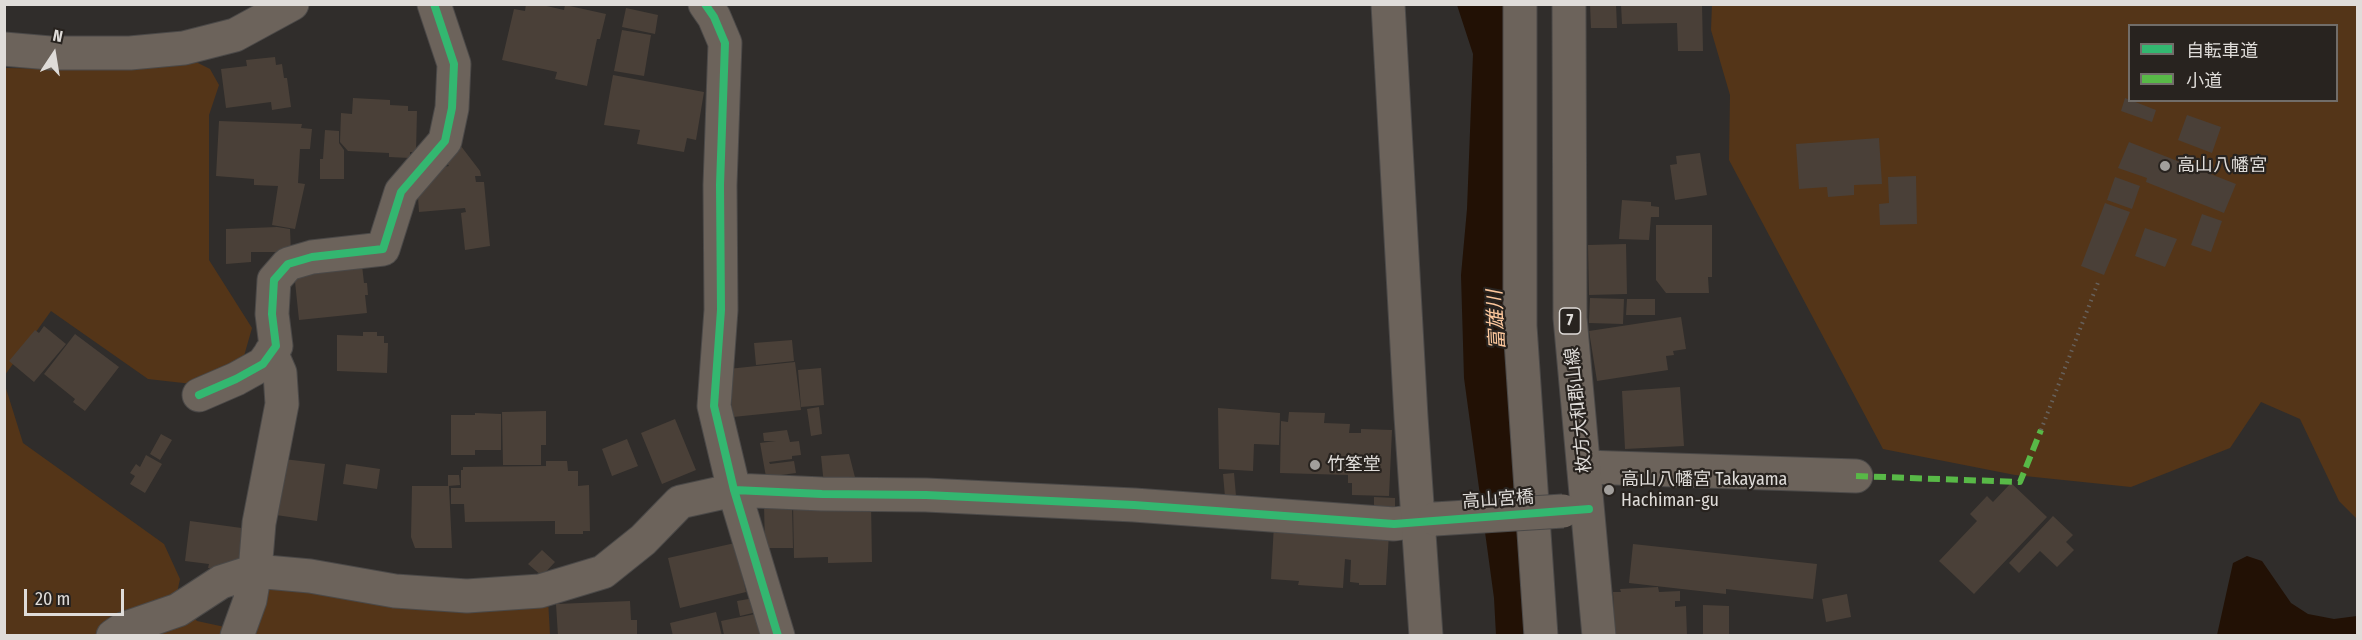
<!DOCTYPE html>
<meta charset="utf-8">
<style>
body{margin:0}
#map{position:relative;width:2362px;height:640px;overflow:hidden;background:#302d2b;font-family:"Fira Sans Condensed","Noto Sans JP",sans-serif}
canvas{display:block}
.frame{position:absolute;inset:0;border:6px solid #dfdcd9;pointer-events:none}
.legend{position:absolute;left:2128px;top:24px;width:210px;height:78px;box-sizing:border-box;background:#28231f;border:2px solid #716d69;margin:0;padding:8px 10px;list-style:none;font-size:18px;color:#dfdcd9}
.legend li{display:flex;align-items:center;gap:12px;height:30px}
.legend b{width:30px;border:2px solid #716d69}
.north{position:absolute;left:24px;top:24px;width:60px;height:60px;-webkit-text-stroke:4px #28231f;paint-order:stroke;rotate:12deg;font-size:16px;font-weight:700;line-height:24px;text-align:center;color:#dfdcd9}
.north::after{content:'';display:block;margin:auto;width:21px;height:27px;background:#dfdcd9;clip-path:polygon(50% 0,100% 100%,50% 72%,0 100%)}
.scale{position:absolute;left:24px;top:589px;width:100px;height:27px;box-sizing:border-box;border:3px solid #dfdcd9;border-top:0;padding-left:8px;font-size:18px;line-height:21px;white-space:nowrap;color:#dfdcd9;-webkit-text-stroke:4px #28231f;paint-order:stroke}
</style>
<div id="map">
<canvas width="2362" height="640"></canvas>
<div class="frame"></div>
<ul class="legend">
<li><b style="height:8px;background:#33b770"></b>自転車道</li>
<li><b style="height:8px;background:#58b947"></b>小道</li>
</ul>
<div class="north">N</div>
<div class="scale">20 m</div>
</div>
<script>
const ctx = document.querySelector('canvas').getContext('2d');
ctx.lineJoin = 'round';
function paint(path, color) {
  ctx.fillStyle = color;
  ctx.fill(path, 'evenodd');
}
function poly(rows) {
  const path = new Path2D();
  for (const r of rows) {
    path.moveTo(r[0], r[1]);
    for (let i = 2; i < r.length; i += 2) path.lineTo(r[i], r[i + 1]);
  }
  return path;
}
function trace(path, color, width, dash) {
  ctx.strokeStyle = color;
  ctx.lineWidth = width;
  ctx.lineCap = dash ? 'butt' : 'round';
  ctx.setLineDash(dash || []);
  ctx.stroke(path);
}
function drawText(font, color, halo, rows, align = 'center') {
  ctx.font = font + ' "Fira Sans Condensed","Noto Sans JP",sans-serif';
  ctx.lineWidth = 4.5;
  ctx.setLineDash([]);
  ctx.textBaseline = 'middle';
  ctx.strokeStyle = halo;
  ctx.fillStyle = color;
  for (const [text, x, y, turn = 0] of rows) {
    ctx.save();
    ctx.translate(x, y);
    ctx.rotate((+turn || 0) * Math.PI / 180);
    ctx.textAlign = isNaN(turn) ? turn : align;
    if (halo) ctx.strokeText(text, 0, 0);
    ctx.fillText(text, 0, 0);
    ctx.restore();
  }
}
const green = poly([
 [1712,4,2357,5,2357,519,2339,501,2300,419,2261,402,2230,448,2131,487,2015,475,1883,449,1729,160,1730,95,1711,30],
 [2130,26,2336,26,2336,100,2130,100],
 [194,61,210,69,219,85,209,115,209,260,252,328,242,363,192,384,148,379,51,311,5,375,5,68,114,70],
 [4,382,23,443,164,544,180,579,176,598,197,621,248,632,268,581,548,599,550,635,5,635]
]);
const water = poly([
 [1457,5,1514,5,1531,635,1496,635,1494,598,1464,378,1461,275,1467,209,1473,54],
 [2247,556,2262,561,2291,603,2308,614,2334,619,2357,616,2357,635,2217,635,2233,563]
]);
const building = poly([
 [526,4,538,4,564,10,565,5,606,14,600,39,597,39,587,86,555,79,557,72,502,60,514,9,525,11],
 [1590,4,1616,4,1617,28,1591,28],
 [1621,4,1702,4,1703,51,1678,51,1677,23,1622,24],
 [626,8,658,15,655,34,622,27],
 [622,30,651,35,644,76,614,71],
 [275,57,276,65,282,64,284,78,287,78,291,107,272,110,271,102,226,108,221,69,247,66,246,60],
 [613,75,704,92,696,140,687,138,684,152,637,144,640,130,604,125],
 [353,98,390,100,390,105,408,106,408,111,417,111,416,152,410,152,410,158,389,157,389,153,348,151,340,142,341,113,352,114],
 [2125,98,2156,110,2152,122,2121,111],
 [2187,115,2221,127,2212,153,2178,140],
 [219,121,302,124,301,128,312,129,310,149,300,149,298,183,305,184,295,229,272,225,278,186,254,185,254,179,216,176],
 [325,130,339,131,339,143,344,150,344,179,320,179,320,159,323,159],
 [454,137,480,171,481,176,475,176,476,182,484,182,490,246,465,250,461,213,466,212,465,208,419,212,417,183,430,169,449,166,441,156],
 [1879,138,1882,184,1854,185,1854,195,1828,197,1827,187,1799,189,1796,144],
 [2129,142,2236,184,2224,213,2146,182,2147,178,2118,168],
 [1700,153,1707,195,1675,200,1670,165,1677,164,1676,156],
 [1916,176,1917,224,1880,225,1879,204,1889,203,1888,177],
 [2115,177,2140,186,2132,209,2107,200],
 [1622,200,1651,202,1651,206,1659,207,1659,217,1651,217,1649,240,1619,239],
 [2105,203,2130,212,2104,275,2081,266],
 [2202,214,2222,221,2211,252,2191,245],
 [1656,225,1712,225,1712,277,1708,277,1709,293,1666,293,1656,280],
 [277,227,290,229,291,252,251,252,251,262,226,264,226,229],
 [2145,228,2177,239,2165,267,2135,256],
 [1626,244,1627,294,1589,295,1588,245],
 [362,265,364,283,367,283,368,295,365,295,367,313,299,320,294,272],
 [1590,298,1624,299,1623,324,1589,323],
 [1627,299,1655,299,1655,315,1626,315],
 [1681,317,1686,349,1673,351,1674,355,1666,356,1668,370,1597,381,1589,331],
 [44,326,66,344,34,382,9,361,35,330,39,333],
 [363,332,377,332,377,336,384,336,384,343,388,343,387,373,337,371,337,335,363,336],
 [75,334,119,367,85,411,73,402,75,399,44,374],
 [792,340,794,361,756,365,754,343],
 [795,362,801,410,733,417,728,369],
 [821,368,824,405,801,407,798,370],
 [1680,387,1684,446,1625,449,1622,391],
 [819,407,822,434,811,436,807,409],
 [1218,408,1280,413,1279,445,1254,444,1253,471,1219,469],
 [546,411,546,445,541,445,541,465,503,465,502,412],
 [1289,412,1325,413,1324,423,1350,424,1349,433,1361,433,1361,429,1392,430,1389,496,1352,495,1352,483,1348,483,1348,475,1280,473,1281,421,1288,422],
 [475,413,501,414,501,450,475,450,475,455,451,455,451,415,475,415],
 [675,419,696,470,662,484,641,433],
 [787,430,790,442,799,441,801,455,792,456,792,459,769,462,770,464,794,461,796,473,766,477,760,443,776,441,764,441,763,433],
 [161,434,172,440,160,460,150,454],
 [627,439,638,466,612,476,602,449],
 [849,454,857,485,824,485,821,456],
 [146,455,162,464,145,493,130,484,135,476,130,473,136,464,140,467],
 [284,459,325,464,317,521,276,515],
 [546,461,567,461,568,471,578,471,578,486,589,485,590,531,583,531,583,534,555,534,555,521,465,522,464,504,451,504,451,488,461,488,461,470,463,470,463,467,546,466],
 [346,464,380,469,377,489,343,484],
 [1234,473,1236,496,1225,497,1223,474],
 [448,475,459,475,460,485,448,486],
 [2011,483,2047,517,1974,594,1939,561,1977,521,1970,514,1987,496,1993,502],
 [412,486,449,486,452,548,415,548,411,537],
 [1374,497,1395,498,1395,515,1374,515],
 [871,502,872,562,828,563,828,557,794,558,793,503],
 [764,504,792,504,793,548,765,548],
 [2053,516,2073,535,2066,542,2074,550,2057,567,2040,551,2019,573,2009,563],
 [190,521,249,529,244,568,223,570,208,568,209,564,185,561],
 [1274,524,1389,533,1386,585,1359,585,1359,583,1350,582,1351,560,1345,559,1343,588,1298,585,1299,581,1271,579],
 [735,543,746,592,680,608,668,558],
 [1633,544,1817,564,1813,599,1726,589,1726,594,1629,583],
 [542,550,555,562,542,576,528,564],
 [1658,587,1659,592,1680,591,1680,601,1675,601,1675,607,1686,606,1687,636,1615,636,1613,592,1621,592,1620,589],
 [1847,594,1851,617,1826,622,1822,599],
 [754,598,757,612,740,616,737,601],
 [630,601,631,620,637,620,637,636,558,636,556,604],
 [1703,605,1729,606,1729,636,1703,636],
 [716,612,722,636,673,636,670,623],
 [760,613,765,636,724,635,721,621]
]);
const path = poly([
 [2041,430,2099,280]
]);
const minor = poly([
 [705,4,714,17,725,43,720,185,721,310,714,406,734,490,778,636],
 [1520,4,1520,326,1541,636],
 [4,49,50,53,130,53,184,48,235,35,292,4],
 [199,395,236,379,263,364,276,346,272,314,274,280,288,264,312,257,383,249,401,192,445,141,452,108,454,64,434,4],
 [1584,467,1856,476],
 [113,636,123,629,178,610,221,582,255,571,310,576,395,591,467,596,540,591,603,572,643,540,680,502,734,490,822,494,926,495,1134,505,1394,524,1435,519],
 [237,636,250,600,255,571,259,523,282,404,280,373,271,352]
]);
const major = poly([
 [1388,4,1411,417,1426,636],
 [1569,4,1570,318,1599,636]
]);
const minorBridge = poly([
 [1435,519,1563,511]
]);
const quiet = poly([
 [1856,476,2020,482,2041,430]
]);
const cycleway = poly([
 [705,4,714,17,725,43,720,185,721,310,714,406,734,490,778,636],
 [199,395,236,379,263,364,276,346,272,314,274,280,288,264,312,257,383,249,401,192,445,141,452,108,454,64,434,4],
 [734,490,822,494,926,495,1134,505,1394,524,1589,509]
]);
const markers = [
 [2165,166,6,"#a29f9c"],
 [1315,465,6,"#a29f9c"],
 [1609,490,6,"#a29f9c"]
];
const shields = [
 [1570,321,21]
];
const shieldNames = [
 ["7",1570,321]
];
const poiNames = [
 ["高山八幡宮",2177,166],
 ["竹筌堂",1327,465],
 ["高山八幡宮 Takayama",1621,480],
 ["Hachiman-gu",1621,501]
];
const streetNames = [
 ["枚方大和郡山線",1579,410,-96],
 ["高山宮橋",1498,500,-4]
];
const waterNames = [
 ["富雄川",1497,320,-93]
];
paint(green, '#543518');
paint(water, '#221105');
paint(building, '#4a4038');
trace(minor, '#4b4948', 35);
trace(major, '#4b4948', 35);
trace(path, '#67615c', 4, [1.5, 4.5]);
trace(minor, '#6c635b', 33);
trace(major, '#6c635b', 33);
trace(minorBridge, '#4b4948', 35, []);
trace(minorBridge, '#6c635b', 33);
trace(quiet, '#58b947', 6, [12, 6]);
trace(cycleway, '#33b770', 8);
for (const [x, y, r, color] of markers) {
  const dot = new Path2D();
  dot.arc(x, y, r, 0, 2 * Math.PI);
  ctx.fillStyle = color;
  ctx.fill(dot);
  trace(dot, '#28231f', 2);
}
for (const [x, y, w] of shields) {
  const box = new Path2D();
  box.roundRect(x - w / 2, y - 13, w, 26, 4.5);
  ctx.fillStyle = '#28231f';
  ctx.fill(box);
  trace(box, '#dfdcd9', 1.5);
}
drawText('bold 16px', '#dfdcd9', null, shieldNames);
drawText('18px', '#dfdcd9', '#28231f', poiNames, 'left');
drawText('18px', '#dfdcd9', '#28231f', streetNames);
drawText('italic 20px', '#fdc89d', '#28231f', waterNames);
</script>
